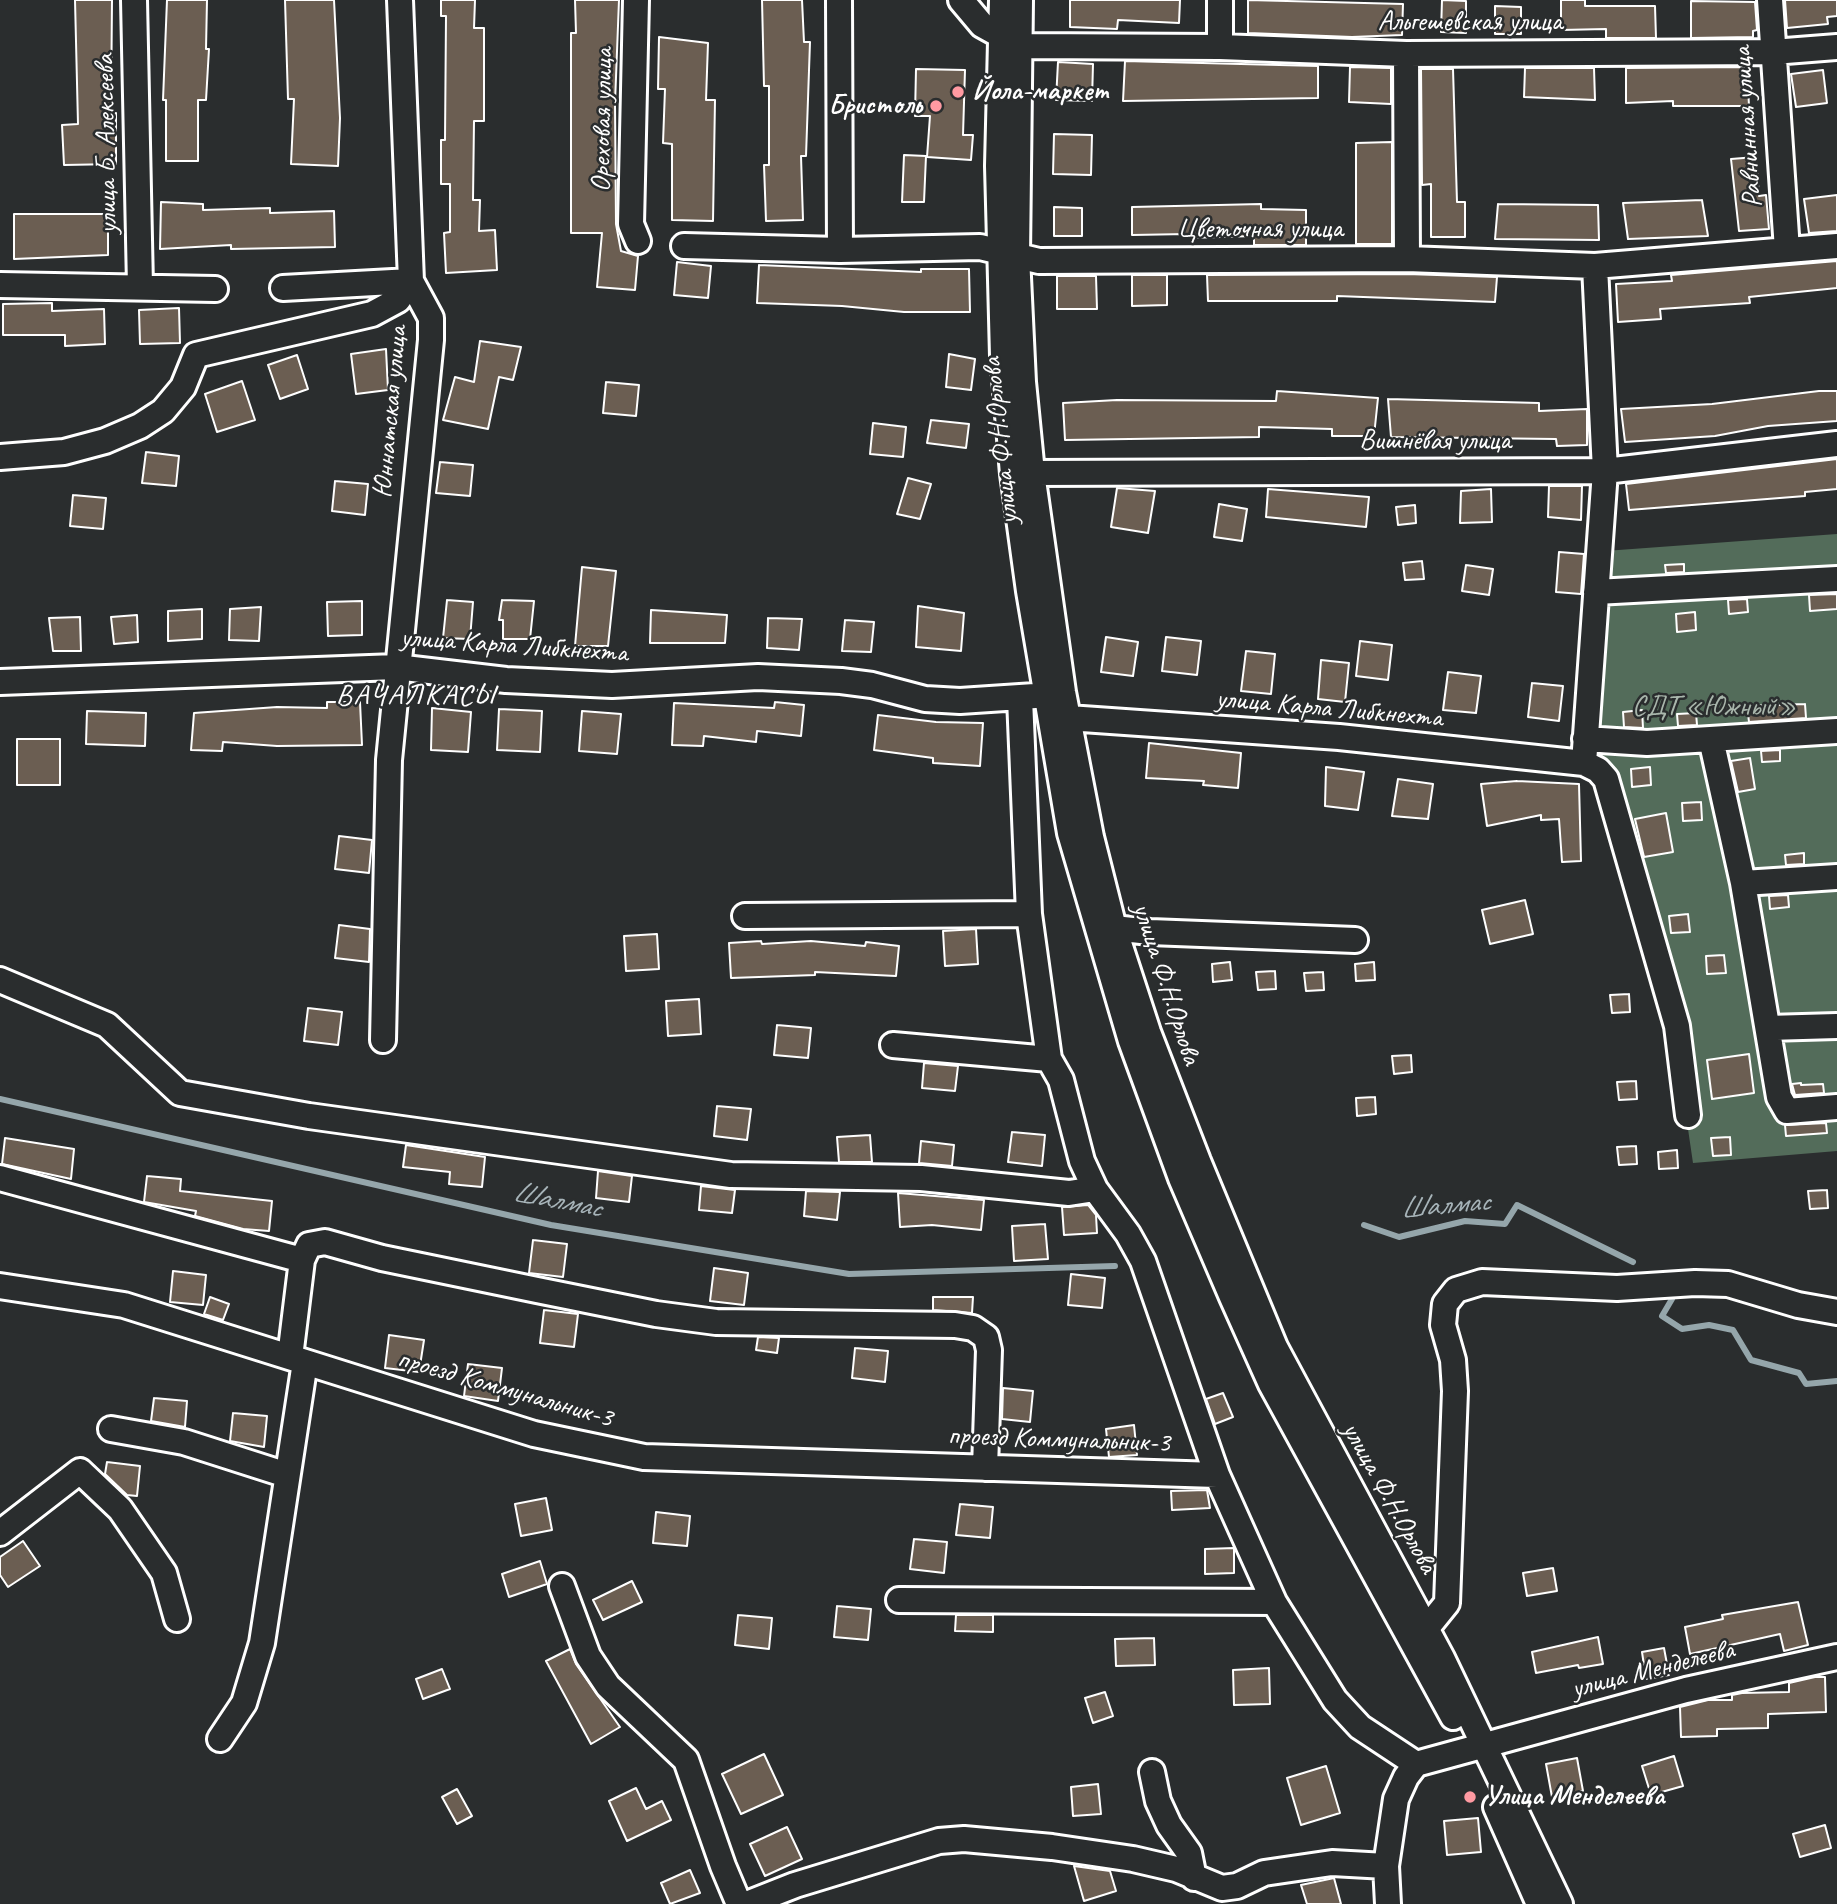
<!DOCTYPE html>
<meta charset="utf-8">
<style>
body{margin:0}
canvas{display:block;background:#2a2d2e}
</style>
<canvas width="1837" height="1904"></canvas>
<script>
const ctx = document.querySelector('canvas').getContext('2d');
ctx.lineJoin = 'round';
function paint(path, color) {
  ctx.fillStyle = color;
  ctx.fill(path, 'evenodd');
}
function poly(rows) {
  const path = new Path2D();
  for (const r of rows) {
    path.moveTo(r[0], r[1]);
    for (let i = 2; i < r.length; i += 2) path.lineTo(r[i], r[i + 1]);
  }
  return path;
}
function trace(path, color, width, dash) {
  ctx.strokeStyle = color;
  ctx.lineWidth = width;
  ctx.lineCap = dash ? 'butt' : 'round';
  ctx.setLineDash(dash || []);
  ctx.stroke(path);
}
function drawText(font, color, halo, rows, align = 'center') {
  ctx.font = font + ' Caveat,sans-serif';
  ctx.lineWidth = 5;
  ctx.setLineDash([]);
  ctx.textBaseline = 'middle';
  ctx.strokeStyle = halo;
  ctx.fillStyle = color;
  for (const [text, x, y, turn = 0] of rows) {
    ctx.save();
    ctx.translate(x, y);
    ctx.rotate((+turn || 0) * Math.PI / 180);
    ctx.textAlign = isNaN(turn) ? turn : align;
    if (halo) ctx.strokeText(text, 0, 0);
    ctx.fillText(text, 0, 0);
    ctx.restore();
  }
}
const green = poly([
 [1837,534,1837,1151,1693,1163,1673,1027,1648,942,1587,760,1605,551]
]);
const stream = poly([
 [0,1099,551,1225,849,1274,1115,1266],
 [1364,1225,1399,1237,1465,1221,1505,1224,1517,1205,1633,1262],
 [1672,1299,1662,1316,1682,1329,1709,1325,1733,1330,1751,1360,1799,1373,1806,1384,1837,1381]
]);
const building = poly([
 [75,0,112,0,111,113,116,113,116,164,64,165,62,125,78,124,75,0],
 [167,0,207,0,206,49,209,49,206,100,198,100,198,161,166,161,166,100,163,100,167,0],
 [285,0,334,0,340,118,338,166,291,164,294,99,288,99,285,0],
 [441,0,475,0,474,28,484,28,484,121,474,121,473,200,480,200,479,231,495,230,497,270,446,273,444,233,450,232,450,184,441,184,441,140,445,140,446,16,441,16,441,0],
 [575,0,619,0,615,103,616,224,621,251,638,256,635,290,597,287,602,233,571,233,571,33,576,33,575,0],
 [762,0,802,0,804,42,810,42,806,156,801,156,803,220,766,221,764,165,769,165,769,86,764,86,762,0],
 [1070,0,1180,0,1179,23,1118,20,1117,29,1070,27,1070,0],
 [1248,0,1403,4,1402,35,1352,37,1248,33,1248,0],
 [1442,0,1466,1,1466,33,1441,32,1442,0],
 [1561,0,1585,0,1585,6,1655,6,1656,38,1606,38,1606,29,1561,30,1561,0],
 [1785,0,1837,0,1837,16,1827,17,1828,24,1787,28,1785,0],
 [1691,1,1755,2,1757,30,1753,31,1753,37,1691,38,1691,1],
 [1495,6,1521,7,1521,34,1495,34,1495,6],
 [659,37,708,43,706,100,715,100,713,221,672,220,672,144,663,143,665,89,658,89,659,37],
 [1125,61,1318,66,1318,98,1123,101,1125,61],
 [1058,62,1093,64,1092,101,1056,100,1058,62],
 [1350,67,1391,68,1391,104,1349,102,1350,67],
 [1747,67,1749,106,1673,106,1673,101,1626,103,1626,68,1747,67],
 [1525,68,1594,68,1595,100,1524,97,1525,68],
 [916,69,965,70,963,135,973,135,971,160,927,157,930,116,915,116,916,69],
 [1421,69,1453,69,1457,202,1465,202,1465,237,1431,237,1431,184,1422,185,1421,69],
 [1823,70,1827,103,1796,107,1791,74,1823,70],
 [1054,134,1092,135,1091,175,1053,174,1054,134],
 [1392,142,1392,244,1356,244,1356,143,1392,142],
 [904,155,926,156,924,202,902,202,904,155],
 [1756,157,1759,196,1766,195,1769,229,1739,231,1731,159,1756,157],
 [1837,195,1837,231,1809,233,1804,199,1837,195],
 [1702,200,1708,236,1628,239,1623,203,1702,200],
 [161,202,203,204,203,210,270,208,270,213,334,211,335,247,231,249,231,245,160,249,161,202],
 [1261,204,1261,209,1306,210,1306,245,1254,245,1254,236,1187,238,1187,234,1132,235,1132,207,1261,204],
 [1498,204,1598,205,1599,240,1495,239,1498,204],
 [1054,207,1082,208,1082,236,1054,236,1054,207],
 [14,214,108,214,108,255,14,259,14,214],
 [1837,261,1837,288,1749,297,1750,303,1660,309,1661,319,1618,322,1616,284,1672,281,1671,275,1837,261],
 [677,262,711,266,708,298,674,295,677,262],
 [759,265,921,272,921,269,969,269,970,312,904,312,842,306,757,303,759,265],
 [1407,274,1497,277,1495,302,1337,296,1337,301,1208,301,1207,275,1407,274],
 [1132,275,1167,275,1167,305,1132,306,1132,275],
 [1057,276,1096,276,1097,309,1057,309,1057,276],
 [52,303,52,311,104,309,105,344,65,346,65,335,3,335,3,304,52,303],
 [179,308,180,343,140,344,139,310,179,308],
 [480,341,521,347,513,380,499,377,488,429,443,420,455,377,474,382,480,341],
 [386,349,388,390,356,394,351,354,386,349],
 [949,354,975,359,971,390,946,387,949,354],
 [297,355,308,389,280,399,268,365,297,355],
 [242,381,255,420,217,432,205,394,242,381],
 [606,382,639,385,636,416,603,413,606,382],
 [1277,391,1378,398,1374,436,1332,436,1332,429,1259,427,1259,437,1065,440,1063,403,1117,400,1276,401,1277,391],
 [1819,391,1837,391,1837,421,1768,426,1715,436,1625,442,1621,409,1712,404,1819,391],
 [1388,399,1539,403,1539,411,1587,409,1587,445,1557,446,1556,439,1391,437,1388,399],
 [931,420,969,424,966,448,927,443,931,420],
 [873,423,906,427,903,457,870,454,873,423],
 [146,452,179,456,176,486,142,483,146,452],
 [1837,459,1837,489,1805,492,1805,496,1629,510,1626,484,1837,459],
 [440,462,473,465,470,496,436,493,440,462],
 [908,478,931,484,920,519,897,514,908,478],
 [335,481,368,484,365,515,332,511,335,481],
 [1549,486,1582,486,1581,520,1548,517,1549,486],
 [1117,488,1155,491,1148,533,1111,527,1117,488],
 [1268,489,1369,497,1366,527,1266,517,1268,489],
 [1491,489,1492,522,1460,523,1461,491,1491,489],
 [73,495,106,498,103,529,70,526,73,495],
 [1219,504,1247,509,1242,541,1214,537,1219,504],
 [1415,505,1416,523,1398,525,1396,507,1415,505],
 [1559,552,1584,554,1581,594,1556,592,1559,552],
 [1422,561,1424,579,1405,580,1403,563,1422,561],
 [1684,564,1684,572,1666,573,1665,565,1684,564],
 [1466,565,1493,569,1489,595,1462,591,1466,565],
 [582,567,616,571,608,646,575,646,582,567],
 [1837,594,1837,609,1810,611,1809,595,1837,594],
 [1747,599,1748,612,1729,614,1728,600,1747,599],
 [447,600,473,602,470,639,443,638,447,600],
 [502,600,534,601,530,639,503,639,503,620,499,620,502,600],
 [362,601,362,635,328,636,327,602,362,601],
 [918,606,964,613,961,651,916,647,918,606],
 [261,607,259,641,229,640,230,609,261,607],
 [202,609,202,639,168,641,168,611,202,609],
 [651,610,727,615,725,643,650,643,651,610],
 [1695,612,1696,630,1677,632,1676,614,1695,612],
 [137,615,138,642,114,644,111,617,137,615],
 [80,617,81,651,53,651,49,618,80,617],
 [768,618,802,619,799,650,767,648,768,618],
 [845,620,874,622,871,652,842,651,845,620],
 [1106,637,1138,642,1133,676,1101,672,1106,637],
 [1166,637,1201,641,1197,675,1162,671,1166,637],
 [1360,641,1392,645,1388,680,1356,676,1360,641],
 [1246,651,1275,654,1271,694,1241,691,1246,651],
 [1321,660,1349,663,1345,702,1318,699,1321,660],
 [1448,672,1481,676,1476,713,1443,710,1448,672],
 [1532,683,1563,686,1559,721,1528,717,1532,683],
 [327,702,360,702,362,745,277,746,223,742,222,751,191,750,194,713,277,707,327,708,327,702],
 [775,702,804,705,801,736,757,731,756,742,704,736,703,746,672,745,674,703,774,708,775,702],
 [1805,704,1806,718,1749,722,1747,706,1805,704],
 [432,708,471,712,468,752,431,750,432,708],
 [499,709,542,711,540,752,497,750,499,709],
 [1642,710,1643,728,1624,727,1623,712,1642,710],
 [87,711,146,713,145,746,86,744,87,711],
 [582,711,621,714,617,754,579,751,582,711],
 [1696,713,1697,725,1678,726,1677,714,1696,713],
 [878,715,936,722,983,723,980,766,933,763,933,758,874,750,878,715],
 [17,739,60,739,60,785,17,785,17,739],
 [1149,743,1241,753,1238,788,1203,785,1204,781,1146,778,1149,743],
 [1780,750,1780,761,1762,762,1761,751,1780,750],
 [1750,758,1755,789,1738,792,1731,761,1750,758],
 [1326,767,1364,772,1358,810,1325,806,1326,767],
 [1650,767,1651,785,1632,787,1631,769,1650,767],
 [1398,779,1433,784,1428,819,1392,816,1398,779],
 [1517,781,1579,784,1581,861,1562,862,1559,819,1541,820,1541,815,1487,826,1481,784,1517,781],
 [1701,802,1702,820,1683,821,1682,803,1701,802],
 [1666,813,1673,852,1644,857,1635,819,1666,813],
 [339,836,372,840,369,873,335,869,339,836],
 [1804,853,1804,864,1786,865,1785,855,1804,853],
 [1788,895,1789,907,1770,909,1769,896,1788,895],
 [1525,900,1533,934,1490,944,1482,910,1525,900],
 [1688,914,1690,932,1671,933,1669,916,1688,914],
 [339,925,370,929,369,962,335,958,339,925],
 [976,929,978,964,945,966,943,931,976,929],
 [657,934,659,969,626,971,624,936,657,934],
 [761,941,762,944,811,941,865,946,866,942,899,946,896,976,815,972,815,975,731,978,729,943,761,941],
 [1724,955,1726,973,1707,974,1706,956,1724,955],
 [1230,962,1232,980,1213,982,1212,964,1230,962],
 [1374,962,1375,980,1356,981,1355,964,1374,962],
 [1275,971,1276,989,1258,990,1256,972,1275,971],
 [1323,972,1324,990,1306,991,1304,973,1323,972],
 [1629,994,1630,1012,1612,1013,1610,995,1629,994],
 [699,999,701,1034,668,1036,666,1001,699,999],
 [308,1008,342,1012,338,1045,304,1041,308,1008],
 [777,1025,811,1028,808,1058,774,1055,777,1025],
 [1749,1054,1754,1093,1712,1099,1707,1060,1749,1054],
 [1411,1055,1412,1072,1394,1074,1392,1056,1411,1055],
 [924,1063,958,1066,955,1091,922,1088,924,1063],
 [1636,1081,1637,1099,1619,1100,1617,1082,1636,1081],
 [1801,1083,1801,1085,1823,1084,1824,1093,1795,1095,1792,1084,1801,1083],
 [1375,1097,1376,1114,1357,1116,1356,1098,1375,1097],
 [717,1106,751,1109,747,1140,714,1136,717,1106],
 [1826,1123,1827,1133,1786,1136,1785,1125,1826,1123],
 [1012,1132,1045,1135,1042,1166,1008,1162,1012,1132],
 [870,1135,872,1162,839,1162,837,1137,870,1135],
 [1730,1137,1731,1155,1713,1156,1711,1138,1730,1137],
 [5,1138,74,1149,71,1179,2,1164,5,1138],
 [921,1141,954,1145,952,1166,919,1163,921,1141],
 [406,1145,485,1157,482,1187,449,1184,450,1172,403,1167,406,1145],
 [1636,1146,1637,1164,1619,1165,1617,1147,1636,1146],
 [1677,1150,1678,1168,1659,1169,1658,1152,1677,1150],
 [598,1171,632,1176,629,1202,596,1198,598,1171],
 [147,1176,181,1179,180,1191,272,1201,269,1231,243,1229,195,1216,196,1211,144,1202,147,1176],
 [701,1186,735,1190,732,1213,699,1210,701,1186],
 [1827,1190,1828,1208,1810,1209,1808,1191,1827,1190],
 [806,1191,840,1192,837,1220,804,1216,806,1191],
 [898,1193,984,1200,981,1230,932,1225,900,1227,898,1193],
 [1088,1205,1096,1215,1097,1233,1064,1235,1062,1207,1088,1205],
 [1045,1224,1048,1259,1014,1261,1012,1226,1045,1224],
 [533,1240,567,1244,563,1277,529,1273,533,1240],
 [714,1268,748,1273,744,1305,710,1301,714,1268],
 [173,1271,206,1275,203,1305,170,1302,173,1271],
 [1071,1274,1105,1278,1102,1308,1068,1305,1071,1274],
 [210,1297,229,1304,223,1320,204,1314,210,1297],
 [933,1297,973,1297,972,1313,933,1310,933,1297],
 [544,1310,578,1314,574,1347,540,1343,544,1310],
 [389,1335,424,1340,419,1372,385,1368,389,1335],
 [758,1337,779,1338,777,1353,756,1350,758,1337],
 [855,1348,888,1351,885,1382,852,1378,855,1348],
 [468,1364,502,1368,498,1401,464,1396,468,1364],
 [1003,1388,1033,1391,1030,1422,1002,1419,1003,1388],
 [1223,1393,1233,1417,1215,1424,1206,1399,1223,1393],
 [154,1398,187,1401,185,1427,151,1421,154,1398],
 [233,1413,267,1416,264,1447,230,1441,233,1413],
 [1134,1425,1137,1455,1109,1457,1106,1429,1134,1425],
 [107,1462,140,1466,137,1496,127,1495,105,1474,107,1462],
 [1207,1490,1210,1508,1172,1510,1171,1491,1207,1490],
 [546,1498,552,1530,521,1536,515,1504,546,1498],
 [960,1504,993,1507,990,1538,956,1535,960,1504],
 [656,1512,690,1516,687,1546,653,1543,656,1512],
 [914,1539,947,1542,944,1573,910,1569,914,1539],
 [23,1541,40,1566,8,1587,0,1575,0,1557,23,1541],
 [1234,1548,1234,1573,1205,1574,1205,1549,1234,1548],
 [540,1561,547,1584,509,1597,502,1574,540,1561],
 [1553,1568,1557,1591,1527,1596,1523,1573,1553,1568],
 [632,1581,642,1602,603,1620,593,1600,632,1581],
 [1798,1602,1808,1645,1784,1651,1780,1634,1690,1654,1685,1627,1723,1619,1722,1615,1798,1602],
 [837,1606,871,1609,868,1640,834,1637,837,1606],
 [738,1615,772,1618,769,1649,735,1645,738,1615],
 [956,1615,993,1615,993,1632,955,1631,956,1615],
 [1598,1637,1603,1664,1579,1668,1578,1665,1536,1673,1532,1652,1598,1637],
 [1154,1638,1155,1665,1116,1666,1115,1639,1154,1638],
 [1664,1648,1669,1675,1646,1679,1642,1652,1664,1648],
 [570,1649,576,1664,620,1727,591,1744,546,1661,570,1649],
 [1269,1668,1270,1704,1234,1705,1233,1670,1269,1668],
 [442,1669,450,1689,423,1699,416,1679,442,1669],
 [1815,1677,1825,1677,1826,1712,1768,1714,1768,1728,1717,1729,1717,1736,1681,1737,1680,1707,1708,1700,1732,1700,1732,1695,1742,1693,1789,1692,1789,1683,1815,1677],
 [1105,1692,1113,1716,1093,1723,1085,1698,1105,1692],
 [764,1754,783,1795,741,1814,722,1774,764,1754],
 [1674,1756,1683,1786,1651,1795,1642,1766,1674,1756],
 [1577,1758,1583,1791,1552,1797,1546,1764,1577,1758],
 [1326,1766,1340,1813,1301,1825,1287,1778,1326,1766],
 [1098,1784,1101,1814,1073,1816,1071,1787,1098,1784],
 [636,1788,646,1809,662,1801,671,1820,627,1841,609,1801,636,1788],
 [457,1789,472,1816,457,1824,442,1797,457,1789],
 [1478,1818,1481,1852,1447,1855,1444,1821,1478,1818],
 [1825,1825,1831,1848,1800,1857,1793,1834,1825,1825],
 [787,1827,802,1859,765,1876,750,1844,787,1827],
 [1074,1866,1110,1871,1116,1891,1084,1901,1074,1866],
 [690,1870,700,1893,670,1904,661,1883,690,1870],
 [1334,1878,1341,1904,1307,1904,1301,1885,1334,1878]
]);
const minor = poly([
 [134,0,140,286],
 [636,0,631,224,638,241],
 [839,0,840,250],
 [961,0,982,25,1020,46,1220,47,1406,54,1773,52,1837,47],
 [1002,0,998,166,1003,356,1013,474,1029,591,1070,833,1131,1041,1181,1178,1232,1297,1271,1384,1453,1717],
 [1020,0,1017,256,1023,382,1032,473,1063,692,1091,837,1114,928,1148,1032,1198,1161,1275,1347,1442,1658,1560,1904],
 [1770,0,1787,250],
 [1220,47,1220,0],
 [1406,54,1407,259],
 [684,246,840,250,980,247,1039,261,1407,259,1595,266,1837,246],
 [1595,266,1605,471,1584,763,1598,770,1606,779,1677,1026,1688,1115],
 [0,285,215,289],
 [283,288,411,281],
 [0,457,64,452,105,441,140,426,163,411,183,387,196,355,372,314,398,300,411,281],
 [1032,473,1605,471,1837,444],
 [1596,592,1837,579],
 [0,682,396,667,506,680,612,685,758,677,841,681,872,685,925,699,960,701,1035,696],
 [1020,698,1029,914,1049,1059,1061,1080,1082,1161,1095,1189,1128,1234,1143,1261,1217,1475,1274,1602,1335,1700,1360,1727,1416,1764,1686,1690,1837,1657],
 [1055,721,1068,718,1339,737,1584,763],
 [1585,739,1647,743,1837,731],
 [1711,739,1743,883,1779,1097,1787,1111,1837,1107],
 [1743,883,1837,877],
 [745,916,1029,914],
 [1114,928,1150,932,1355,940],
 [0,980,107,1025,180,1093,309,1116,731,1175,921,1178,1069,1193,1095,1189],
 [1768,1028,1837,1026],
 [383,1040,389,760,431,340,431,318,411,281,400,0],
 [893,1045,1049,1059],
 [0,1178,302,1260],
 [0,1286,124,1305,534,1434,644,1457,1217,1475],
 [290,1357,302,1260,309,1245,325,1242,382,1258,537,1290,656,1314,716,1322,955,1325,973,1328,986,1337,989,1350,985,1468],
 [111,1429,184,1442,287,1475],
 [0,1533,80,1471,120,1509,164,1573,177,1619],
 [562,1586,588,1656,608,1686,686,1760,723,1866,739,1904],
 [899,1600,1274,1602],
 [1426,1629,1447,1603,1455,1391,1453,1360,1443,1325,1445,1304,1456,1290,1482,1282,1617,1288,1695,1283,1728,1284,1798,1305,1837,1312],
 [220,1739,244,1703,262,1643,305,1362],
 [1152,1772,1158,1801,1169,1825,1189,1853,1194,1878],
 [1496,1807,1539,1904],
 [747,1904,795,1885,939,1841,964,1839,1052,1847,1133,1859,1176,1869,1222,1888,1237,1886,1264,1873,1332,1863,1386,1866],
 [1388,1904,1386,1866,1396,1799,1406,1777,1416,1764]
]);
const markers = [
 [958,92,7,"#ff9aa2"],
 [936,106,7,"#ff9aa2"],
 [1470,1797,7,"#ff9aa2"]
];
const streetNames = [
 ["Альгешевская улица",1470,23],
 ["Ореховая улица",603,120,-89],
 ["Равнинная улица",1748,127,-94],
 ["улица Б. Алексеева",107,144,-91],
 ["Цветочная улица",1260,230],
 ["Юннатская улица",391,412,-85],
 ["улица Ф.Н.Орлова",1001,441,-96],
 ["Вишнёвая улица",1435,442],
 ["улица Карла Либкнехта",514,646,4],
 ["улица Карла Либкнехта",1329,709,5],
 ["улица Ф.Н.Орлова",1166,984,72],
 ["проезд Коммунальник-3",505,1389,16],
 ["проезд Коммунальник-3",1059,1440,2],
 ["улица Ф.Н.Орлова",1389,1498,61],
 ["улица Менделеева",1653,1670,-14]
];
const poiNames = [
 ["Йола-маркет",972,92],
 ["Бристоль",922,106,"right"],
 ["Улица Менделеева",1484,1797]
];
const parkNames = [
 ["СДТ «Южный»",1714,708]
];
const neighbourhoodNames = [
 ["ВАЧАЛКАСЫ",416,696]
];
const waterNames = [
 ["Шалмас",557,1201,11],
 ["Шалмас",1445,1206,-5]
];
paint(green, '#536c5a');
trace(stream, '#95a6ab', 6);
paint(building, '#6b5e52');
trace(building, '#fff', 2);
trace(minor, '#fff', 30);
trace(minor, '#2a2d2e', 24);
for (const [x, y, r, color] of markers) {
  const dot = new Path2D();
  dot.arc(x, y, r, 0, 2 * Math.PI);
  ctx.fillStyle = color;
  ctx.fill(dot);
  trace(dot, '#2a2d2e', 2.5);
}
drawText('28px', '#fff', '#2a2d2e', streetNames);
drawText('bold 28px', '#fff', '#2a2d2e', poiNames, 'left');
drawText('28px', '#a9b6ac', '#2a2d2e', parkNames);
ctx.letterSpacing = '2px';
drawText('30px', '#fff', '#2a2d2e', neighbourhoodNames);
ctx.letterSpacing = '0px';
drawText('italic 30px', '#a7b4b9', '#2a2d2e', waterNames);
</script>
